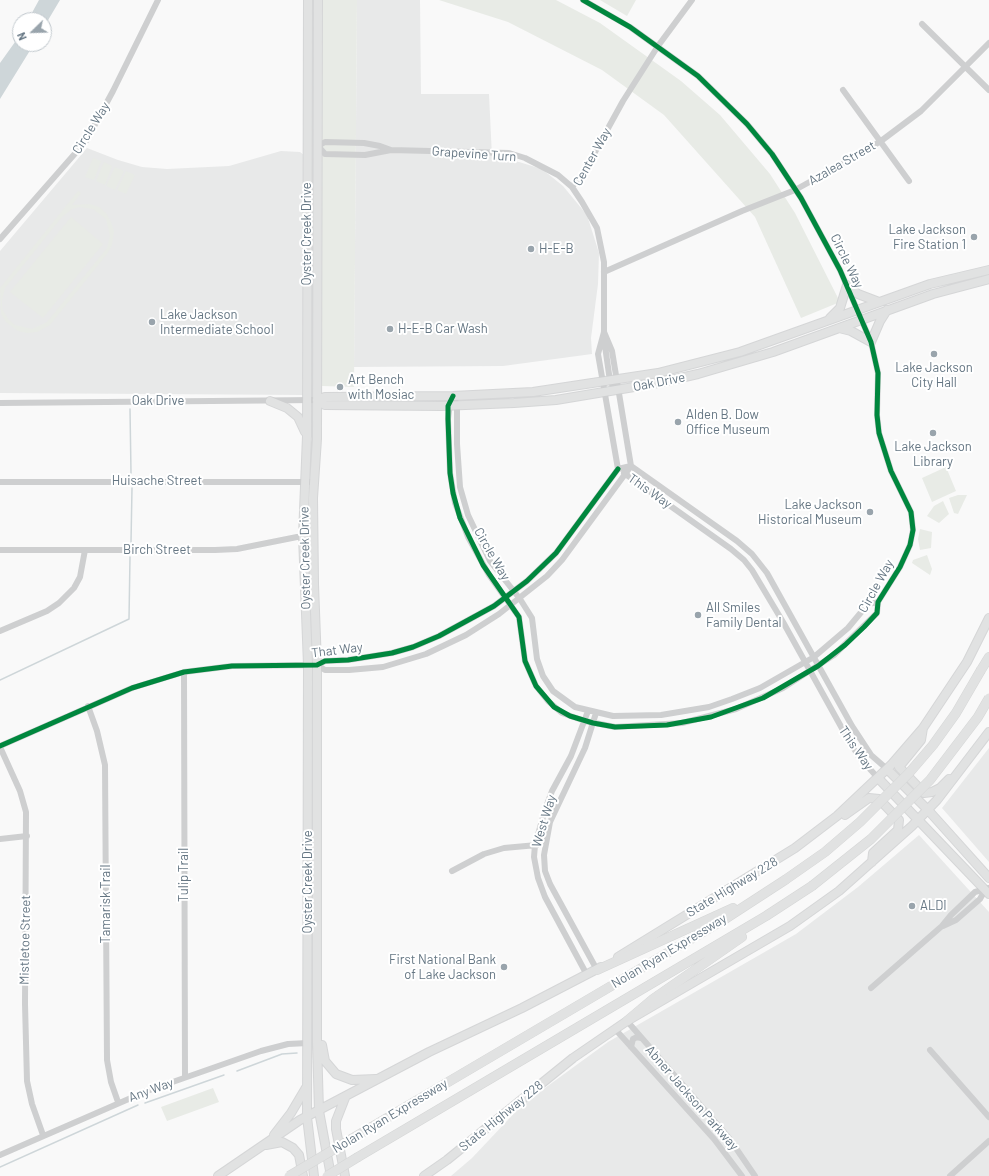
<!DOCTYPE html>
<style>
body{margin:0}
#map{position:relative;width:989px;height:1176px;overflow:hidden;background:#f9f9f9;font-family:Barlow,sans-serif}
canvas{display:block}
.north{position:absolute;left:12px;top:12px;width:40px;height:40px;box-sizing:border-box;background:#fff;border:1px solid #c1c8cd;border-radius:50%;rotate:247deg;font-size:11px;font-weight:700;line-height:16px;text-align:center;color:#657683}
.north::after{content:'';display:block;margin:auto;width:14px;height:18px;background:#99a4ac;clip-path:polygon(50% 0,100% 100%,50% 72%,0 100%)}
</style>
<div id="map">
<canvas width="989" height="1176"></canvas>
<div class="north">N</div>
</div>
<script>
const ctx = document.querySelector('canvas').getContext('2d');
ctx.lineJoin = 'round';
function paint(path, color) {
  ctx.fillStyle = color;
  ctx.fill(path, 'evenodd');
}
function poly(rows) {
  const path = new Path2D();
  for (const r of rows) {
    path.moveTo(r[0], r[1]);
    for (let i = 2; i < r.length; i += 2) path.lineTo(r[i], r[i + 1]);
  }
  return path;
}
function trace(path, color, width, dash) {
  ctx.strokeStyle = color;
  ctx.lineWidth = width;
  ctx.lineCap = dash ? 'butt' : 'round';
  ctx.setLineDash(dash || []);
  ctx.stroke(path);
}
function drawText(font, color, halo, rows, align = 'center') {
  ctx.font = font + ' Barlow,sans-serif';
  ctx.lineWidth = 4;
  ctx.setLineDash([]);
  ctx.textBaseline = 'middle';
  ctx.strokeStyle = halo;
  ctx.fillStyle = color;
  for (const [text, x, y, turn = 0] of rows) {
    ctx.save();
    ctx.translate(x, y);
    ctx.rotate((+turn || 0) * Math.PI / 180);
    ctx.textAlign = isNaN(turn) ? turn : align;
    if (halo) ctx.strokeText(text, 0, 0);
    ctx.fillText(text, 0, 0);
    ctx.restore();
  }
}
const built = poly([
 [357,0,420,0,421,94,489,94,492,157,519,162,542,169,563,186,587,215,599,253,598,284,591,338,592,354,503,366,354,367],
 [87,148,118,160,142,167,167,169,229,166,281,151,300,152,304,155,303,395,0,393,0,251],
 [989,748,989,862,942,808],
 [919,835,989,912,989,1176,451,1176,472,1158,523,1104,608,1042,796,934,858,887]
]);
const green = poly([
 [322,0,357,0,354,387,322,386],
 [439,0,556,0,600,23,681,81,720,115,770,174,795,213,840,302,801,318,755,217,664,115,602,70,508,22],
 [600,0,636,0,627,16],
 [93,158,101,161,94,180,85,177],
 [104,162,112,166,105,185,96,181],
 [115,167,124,171,115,190,106,186],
 [126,171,135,175,126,194,117,190],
 [78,191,81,193,72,205,90,204,99,207,106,213,111,222,114,231,112,245,107,254,50,325,37,332,27,333,18,331,6,322,1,314,0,288],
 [80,207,93,209,106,219,110,236,107,248,47,322,32,329,15,325,9,320,2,309,2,300,5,288,62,217,72,209],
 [71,217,103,244,43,318,10,292],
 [946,467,956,491,932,502,922,478],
 [958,495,967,495,958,514,954,513,949,498],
 [943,501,949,514,939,523,927,516,934,506],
 [920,529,932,532,931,548,920,550,918,539],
 [927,555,932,569,930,575,912,563,913,560],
 [213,1088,219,1102,167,1121,161,1107]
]);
const water = poly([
 [39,0,60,0,44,27,44,20,28,20],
 [20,35,20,44,34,44,0,99,0,63]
]);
const stream = poly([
 [130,409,131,473],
 [131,542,132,488],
 [0,680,129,619,130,557],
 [237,1071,282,1054,297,1053],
 [145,1103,224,1075],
 [0,1167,138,1105]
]);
const minor = poly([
 [922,24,989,90],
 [843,90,909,181],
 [391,150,380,146,364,143,325,142,318,146,325,154,365,155,391,150,509,153,525,158,558,175,572,187,582,202,597,228,604,262,604,332,598,354,618,469],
 [572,187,584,172,623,101,658,46,692,0],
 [0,239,86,141,113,91,158,0],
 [604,272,742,211,795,190,851,159,881,141,921,111,989,43],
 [604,339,610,381,613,386,620,390],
 [453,396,457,405,457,444,460,487,468,515,490,561,520,599,532,618,537,659,543,676,553,691,575,707,613,716,661,715,709,707,732,699,760,688,814,657,848,628,868,604,878,602],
 [0,403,317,400],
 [450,403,448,419,450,473,455,503,468,537,489,575,519,617,525,661,536,686,548,701,562,713,585,721,615,727,682,723,736,709,783,688,834,655,877,613,878,602,900,567,910,545,913,530,911,512,891,471,879,433,877,415,878,373,871,342,840,270,801,198,772,154,747,124,698,76,630,27,583,0],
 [618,469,631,466,737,541,752,554,767,573,852,726,871,755,887,769],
 [624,473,731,549,744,560,752,570,783,622,844,732,859,757,878,778],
 [0,482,314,482],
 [0,550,215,550,237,549,297,537,313,536],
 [0,631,47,611,59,603,74,588,80,577,85,550],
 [317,665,325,670,349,670,383,667,426,654,466,635,499,614,547,576,562,560,631,466,612,351,604,332],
 [184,672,185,1077],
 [88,706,97,731,105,765,107,1060,111,1082,118,1102],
 [596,713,585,748,550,822,544,855,545,871,550,884,597,970],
 [0,746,132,688,184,672,232,666,317,665,325,661,348,660,392,653,413,647,439,636,494,606,527,581,556,553,618,469],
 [0,747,20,791,26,812,25,1004,27,1081,32,1104,43,1135],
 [0,839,27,836],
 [452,871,484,854,504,848,537,845],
 [943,926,956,920,980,899,985,890],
 [587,975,545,897,538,878,534,857,535,845,545,810,552,791,571,756,588,711],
 [871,988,942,926,951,915,975,892,989,888],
 [627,1021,729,1138,755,1176],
 [615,1029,714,1139,742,1176],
 [631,1047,633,1039,637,1037,641,1038],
 [930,1050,989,1117],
 [0,1155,147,1091,261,1051,288,1044,308,1043],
 [950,1176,989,1141]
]);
const major = poly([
 [308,0,307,436,303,536,308,665,307,1117,314,1176],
 [318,0,317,439,313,498,314,584,317,665,317,1042,319,1111,331,1176],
 [830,318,840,308,847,285,858,294,879,302],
 [839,328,851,331,871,342,880,321,887,310],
 [317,400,325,405,441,406,514,403,556,400,658,383,698,374,773,352,933,294,989,279],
 [317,400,325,397,453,396,533,392,658,373,740,352,930,284,989,270],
 [270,401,287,408,298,417,305,432],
 [923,728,921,740,899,767,924,793,932,792,940,788,949,779],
 [887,769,928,810,989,878],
 [878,778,989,894],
 [845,815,869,798,879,799,899,820,898,830,873,853,872,862],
 [618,957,795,848,837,816,891,765,923,728,967,662,989,618],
 [322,1045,325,1061,336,1074,352,1080,376,1079],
 [274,1135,291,1113,307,1086],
 [266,1145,282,1142,293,1148,299,1155,303,1176],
 [218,1176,300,1120,429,1052,522,1008,601,967],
 [345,1176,336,1129,336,1121,345,1098],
 [424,1176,447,1160,573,1058,627,1021,790,926,839,891,912,826,937,800,989,732]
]);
const highway = poly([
 [981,670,989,657],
 [597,970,733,908],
 [627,1021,653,999,742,937],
 [353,1138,725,919,785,880],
 [358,1157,766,916,812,886]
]);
const highwayBridge = poly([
 [785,880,825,852,860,822,909,773,933,745,956,713,981,670],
 [812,886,871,839,930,780,978,717,989,698],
 [289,1176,353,1138],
 [327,1176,358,1157]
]);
const cycleway = poly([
 [453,396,448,406,448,419,450,473,453,493,460,518,483,565,519,617,525,661,536,686,554,707,570,716,593,723,615,727,667,725,711,717,763,698,818,666,845,645,864,627,877,613,878,602,900,567,910,545,913,530,911,512,891,471,879,433,877,415,878,373,871,342,840,270,801,198,772,154,747,124,698,76,630,27,583,0],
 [0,746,132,688,184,672,232,666,317,665,325,661,348,660,392,653,413,647,439,636,494,606,527,581,556,553,618,469]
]);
const markers = [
 [974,237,4,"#99a4ac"],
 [531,249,4,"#99a4ac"],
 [152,322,4,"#99a4ac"],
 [390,329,4,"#99a4ac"],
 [934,354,4,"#99a4ac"],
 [340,387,4,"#99a4ac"],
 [678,422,4,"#99a4ac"],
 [933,433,4,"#99a4ac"],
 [870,512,4,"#99a4ac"],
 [698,615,4,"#99a4ac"],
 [912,906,4,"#99a4ac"],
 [504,967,4,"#99a4ac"]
];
const streetNames = [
 ["Circle Way",91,128,-58],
 ["Grapevine Turn",474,154,4],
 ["Center Way",592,157,-61],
 ["Azalea Street",842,163,-30],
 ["Oyster Creek Drive",307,234,-90],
 ["Circle Way",847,261,64],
 ["Oak Drive",659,382,-11],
 ["Oak Drive",158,401],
 ["Huisache Street",157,481],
 ["This Way",650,491,35],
 ["Birch Street",157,550],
 ["Circle Way",492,554,60],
 ["Oyster Creek Drive",305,558,-91],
 ["Circle Way",876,586,-61],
 ["That Way",337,650,-7],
 ["This Way",856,748,55],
 ["West Way",544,821,-73],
 ["Tulip Trail",184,875,-90],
 ["Oyster Creek Drive",308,882,-90],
 ["State Highway 228",732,887,-31],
 ["Tamarisk Trail",106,904,-90],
 ["Mistletoe Street",25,940,-89],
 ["Nolan Ryan Expressway",669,951,-31],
 ["Any Way",151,1090,-20],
 ["Abner Jackson Parkway",692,1098,49],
 ["Nolan Ryan Expressway",390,1116,-31],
 ["State Highway 228",501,1116,-39]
];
const poiNames = [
 ["Lake Jackson",966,230,"right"],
 ["Fire Station 1",966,245,"right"],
 ["H-E-B",539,249],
 ["Lake Jackson",160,315],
 ["Intermediate School",160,330],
 ["H-E-B Car Wash",398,329],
 ["Lake Jackson",934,368,"center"],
 ["City Hall",934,383,"center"],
 ["Art Bench",348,380],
 ["with Mosiac",348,395],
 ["Alden B. Dow",686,415],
 ["Office Museum",686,430],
 ["Lake Jackson",933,447,"center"],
 ["Library",933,462,"center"],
 ["Lake Jackson",862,505,"right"],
 ["Historical Museum",862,520,"right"],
 ["All Smiles",706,608],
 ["Family Dental",706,623],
 ["ALDI",920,906],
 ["First National Bank",496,960,"right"],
 ["of Lake Jackson",496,975,"right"]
];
paint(built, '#e8e9e9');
paint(green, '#e8ebe6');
paint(water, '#ced6d9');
trace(stream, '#ced6d9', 1.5);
trace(major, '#d5d6d7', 10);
trace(highway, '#d5d6d6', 10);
trace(minor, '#cecfd0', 6);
trace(major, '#e1e2e2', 8);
trace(highway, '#e1e2e2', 9);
trace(highwayBridge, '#d5d6d6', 10, []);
trace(highwayBridge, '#e1e2e2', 9);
trace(cycleway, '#00873e', 5);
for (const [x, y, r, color] of markers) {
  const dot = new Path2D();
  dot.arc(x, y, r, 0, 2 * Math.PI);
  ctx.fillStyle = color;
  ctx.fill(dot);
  trace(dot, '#fff', 1.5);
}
drawText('13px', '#657683', '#fff', streetNames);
drawText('13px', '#657683', '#fff', poiNames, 'left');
</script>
